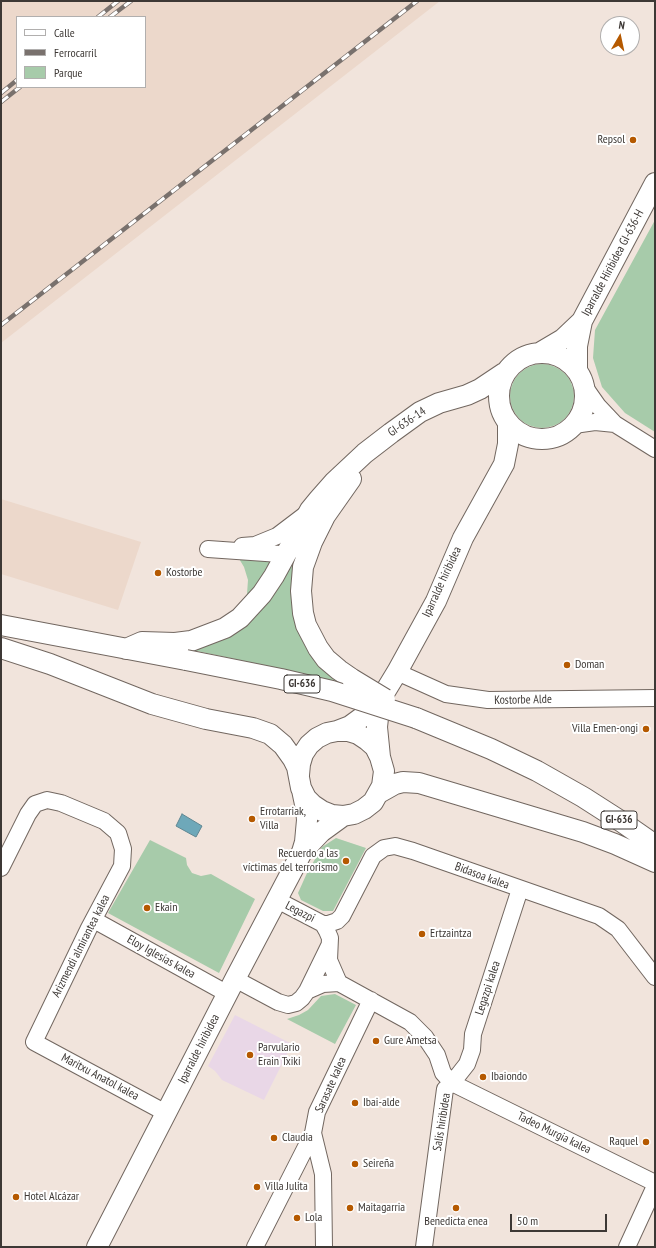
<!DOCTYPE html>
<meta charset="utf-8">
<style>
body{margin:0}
#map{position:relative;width:656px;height:1248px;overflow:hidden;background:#f1e4dc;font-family:"PT Sans Narrow",sans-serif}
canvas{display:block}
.frame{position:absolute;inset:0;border:2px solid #3d3835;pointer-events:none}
.legend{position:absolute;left:16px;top:16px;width:130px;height:72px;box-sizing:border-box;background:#fff;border:1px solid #b1afae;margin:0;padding:5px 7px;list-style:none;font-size:12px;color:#3d3835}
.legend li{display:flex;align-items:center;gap:8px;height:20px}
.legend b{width:20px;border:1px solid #b1afae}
.north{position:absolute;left:600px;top:16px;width:40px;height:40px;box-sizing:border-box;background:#fff;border:1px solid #b1afae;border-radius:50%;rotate:9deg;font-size:11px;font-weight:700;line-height:16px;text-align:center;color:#3d3835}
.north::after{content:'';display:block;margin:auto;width:14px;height:18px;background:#b55900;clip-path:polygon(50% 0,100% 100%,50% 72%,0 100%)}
.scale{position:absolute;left:510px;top:1214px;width:97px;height:18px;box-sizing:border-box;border:2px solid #3d3835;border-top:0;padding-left:5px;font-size:12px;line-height:14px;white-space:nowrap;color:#3d3835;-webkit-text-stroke:3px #fff;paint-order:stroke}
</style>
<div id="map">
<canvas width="656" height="1248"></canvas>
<div class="frame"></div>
<ul class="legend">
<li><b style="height:5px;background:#fff"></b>Calle</li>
<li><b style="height:5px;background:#79716d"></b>Ferrocarril</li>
<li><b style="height:11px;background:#a7cbaa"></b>Parque</li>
</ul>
<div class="north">N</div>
<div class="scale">50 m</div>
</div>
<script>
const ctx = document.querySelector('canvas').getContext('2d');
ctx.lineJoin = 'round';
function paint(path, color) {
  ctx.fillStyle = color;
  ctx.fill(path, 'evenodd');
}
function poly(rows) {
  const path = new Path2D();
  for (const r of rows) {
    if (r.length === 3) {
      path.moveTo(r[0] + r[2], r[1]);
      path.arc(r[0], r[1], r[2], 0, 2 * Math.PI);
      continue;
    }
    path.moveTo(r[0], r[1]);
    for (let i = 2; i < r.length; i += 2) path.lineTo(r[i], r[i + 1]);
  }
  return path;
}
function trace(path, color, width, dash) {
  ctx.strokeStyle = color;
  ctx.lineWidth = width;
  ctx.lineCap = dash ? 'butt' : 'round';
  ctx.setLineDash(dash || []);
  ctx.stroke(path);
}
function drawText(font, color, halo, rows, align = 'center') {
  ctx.font = font + ' "PT Sans Narrow",sans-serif';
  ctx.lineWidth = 4;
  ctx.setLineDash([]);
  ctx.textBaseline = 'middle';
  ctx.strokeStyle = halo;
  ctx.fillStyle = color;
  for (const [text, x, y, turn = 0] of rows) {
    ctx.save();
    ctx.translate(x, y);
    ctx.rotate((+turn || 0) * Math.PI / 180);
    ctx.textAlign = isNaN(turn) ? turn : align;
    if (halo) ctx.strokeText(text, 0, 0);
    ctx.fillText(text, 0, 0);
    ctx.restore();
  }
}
const built = poly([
 [1,1,440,1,1,343],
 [17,17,145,17,145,87,17,87],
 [1,499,141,542,118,610,1,574]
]);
const education = poly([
 [235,1015,292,1044,264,1100,222,1080,215,1071,208,1066]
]);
const green = poly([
 [655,220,655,432,625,413,602,387,593,358,595,330],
 [542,396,32],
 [304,546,292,594,346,684,263,665,183,648,277,579],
 [238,557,278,558,238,612,247,594,248,580,244,567],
 [336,838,366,848,333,911,323,911,301,900,298,893,307,873,322,847],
 [150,840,186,858,187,865,192,873,201,876,211,874,255,899,219,973,108,913],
 [335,994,356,1005,335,1044,287,1019,299,1015,308,1010,321,996]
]);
const water = poly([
 [182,814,202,826,196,837,176,826,182,814]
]);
const minor = poly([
 [584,386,598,406,615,424,655,449],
 [574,425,595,422,615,424],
 [242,546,255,545,277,536,306,514],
 [208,549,280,554,295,549],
 [397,672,446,694,488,700,655,698],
 [1,868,28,814,35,804,47,800,61,803,104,821,118,833,123,849,122,866,89,928,34,1042,166,1113],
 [277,900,323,924,327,931,330,938,329,960,339,983],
 [94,920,228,994],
 [323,924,328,924,337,921,342,916,373,856,384,848,395,846,413,851,599,916,618,929,655,977],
 [235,979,278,1002,288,1005,296,1003,302,998,307,991,329,946],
 [339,983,410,1022,425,1037,437,1055,443,1073,452,1083,655,1183],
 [307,991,323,984,339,983],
 [255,1247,313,1133],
 [324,1247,323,1174,313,1133,317,1112,371,1000],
 [424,1247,445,1089,452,1083,467,1064,472,1050,473,1034,520,889],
 [627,1247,655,1186]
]);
const major = poly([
 [541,352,563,339,582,321],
 [542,396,43],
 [577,370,577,346,582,321,655,183],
 [351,479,325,516,312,542,303,567,301,591,303,613,306,625,318,648,326,659,339,670,352,679],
 [1,625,186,660],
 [1,648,50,664,152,704,206,719,253,728,270,734,283,745,293,759,297,767,301,788,306,798,313,805,322,811,332,815,343,816,354,814,364,809,373,802,382,786,384,771,380,757,375,747,367,740,358,734,348,731,337,731,327,733,317,738,309,745,303,754,300,764,299,775],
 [126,649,142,642,175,643,191,641,225,628,240,618,262,594,274,576,310,510,319,499,334,482,365,453,391,433,420,412,439,403,467,395,480,389,504,373],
 [416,718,491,749,537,771,583,797,622,822,655,845],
 [337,731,350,726,372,710,380,700,397,672,436,601,463,538,504,464,508,444,508,423],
 [380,757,377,727,380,700],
 [302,790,306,809,307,820,305,842,302,852],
 [379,793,395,784,403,782,419,783,583,832,615,844,655,862],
 [97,1247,235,979,302,852,321,832,343,816]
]);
const rail = poly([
 [98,17,118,1],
 [110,17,131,1],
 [1,93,17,80],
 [1,102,20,87],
 [1,325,417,1]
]);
const majorBridge = poly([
 [186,660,281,679,332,691,416,718],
 [352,679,385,699]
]);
const markers = [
 [633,140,4,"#b55900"],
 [158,573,4,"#b55900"],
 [567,665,4,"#b55900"],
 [646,729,4,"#b55900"],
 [252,819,4,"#b55900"],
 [346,861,4,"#b55900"],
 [147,908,4,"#b55900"],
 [422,934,4,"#b55900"],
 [376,1041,4,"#b55900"],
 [250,1055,4,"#b55900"],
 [483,1077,4,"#b55900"],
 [355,1103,4,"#b55900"],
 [274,1138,4,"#b55900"],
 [646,1142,4,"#b55900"],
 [355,1164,4,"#b55900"],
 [257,1187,4,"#b55900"],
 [16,1197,4,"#b55900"],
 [350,1208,4,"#b55900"],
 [456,1208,4,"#b55900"],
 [297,1218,4,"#b55900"]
];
const shields = [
 [302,684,36],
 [619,820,36]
];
const shieldNames = [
 ["GI-636",302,684],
 ["GI-636",619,820]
];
const poiNames = [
 ["Repsol",625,140,"right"],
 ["Kostorbe",166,573],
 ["Doman",575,665],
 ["Villa Emen-ongi",638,729,"right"],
 ["Errotarriak,",260,812],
 ["Villa",260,826],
 ["Recuerdo a las",338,854,"right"],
 ["víctimas del terrorismo",338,868,"right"],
 ["Ekain",155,908],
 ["Ertzaintza",430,934],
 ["Gure Ametsa",384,1041],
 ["Parvulario",258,1048],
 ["Erain Txiki",258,1062],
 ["Ibaiondo",491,1077],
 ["Ibai-alde",363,1103],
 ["Claudia",282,1138],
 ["Raquel",638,1142,"right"],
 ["Seireña",363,1164],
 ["Villa Julita",265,1187],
 ["Hotel Alcázar",24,1197],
 ["Maitagarria",358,1208],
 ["Lola",305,1218],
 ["Benedicta enea",456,1222,"center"]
];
const streetNames = [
 ["Iparralde Hiribidea GI-636-H",613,263,-62],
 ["GI-636-14",407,422,-34],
 ["Iparralde hiribidea",442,582,-65],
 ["Kostorbe Alde",523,700,-1],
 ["Bidasoa kalea",482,876,20],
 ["Legazpi",300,912,27],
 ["Arizmendi almirantea kalea",81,946,-63],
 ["Eloy Iglesias kalea",161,957,29],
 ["Legazpi kalea",488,988,-72],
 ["Iparralde hiribidea",199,1049,-63],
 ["Maritxu Anatol kalea",100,1077,28],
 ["Sarasate kalea",331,1085,-66],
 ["Salis hiribidea",442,1122,-81],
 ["Tadeo Murgia kalea",554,1133,26]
];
paint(built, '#ecd8cb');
paint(education, '#e9d7e7');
paint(green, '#a7cbaa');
paint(water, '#6ea8b9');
trace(water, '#5f8691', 1);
trace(minor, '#726760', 18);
trace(major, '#726760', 22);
trace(minor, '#fff', 16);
trace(major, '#fff', 20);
trace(rail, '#79716d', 4.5);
trace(rail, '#fff', 3, [9]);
trace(majorBridge, '#726760', 22, []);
trace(majorBridge, '#fff', 20);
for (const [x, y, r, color] of markers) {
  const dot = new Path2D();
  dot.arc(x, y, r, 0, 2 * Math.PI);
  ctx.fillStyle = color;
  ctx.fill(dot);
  trace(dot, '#fff', 1.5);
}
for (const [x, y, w] of shields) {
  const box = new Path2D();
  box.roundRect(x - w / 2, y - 9, w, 18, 3);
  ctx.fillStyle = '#fff';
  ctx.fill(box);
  trace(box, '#3d3835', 1);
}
drawText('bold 11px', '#3d3835', null, shieldNames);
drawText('12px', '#3d3835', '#fff', poiNames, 'left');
drawText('12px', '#3d3835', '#fff', streetNames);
</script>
